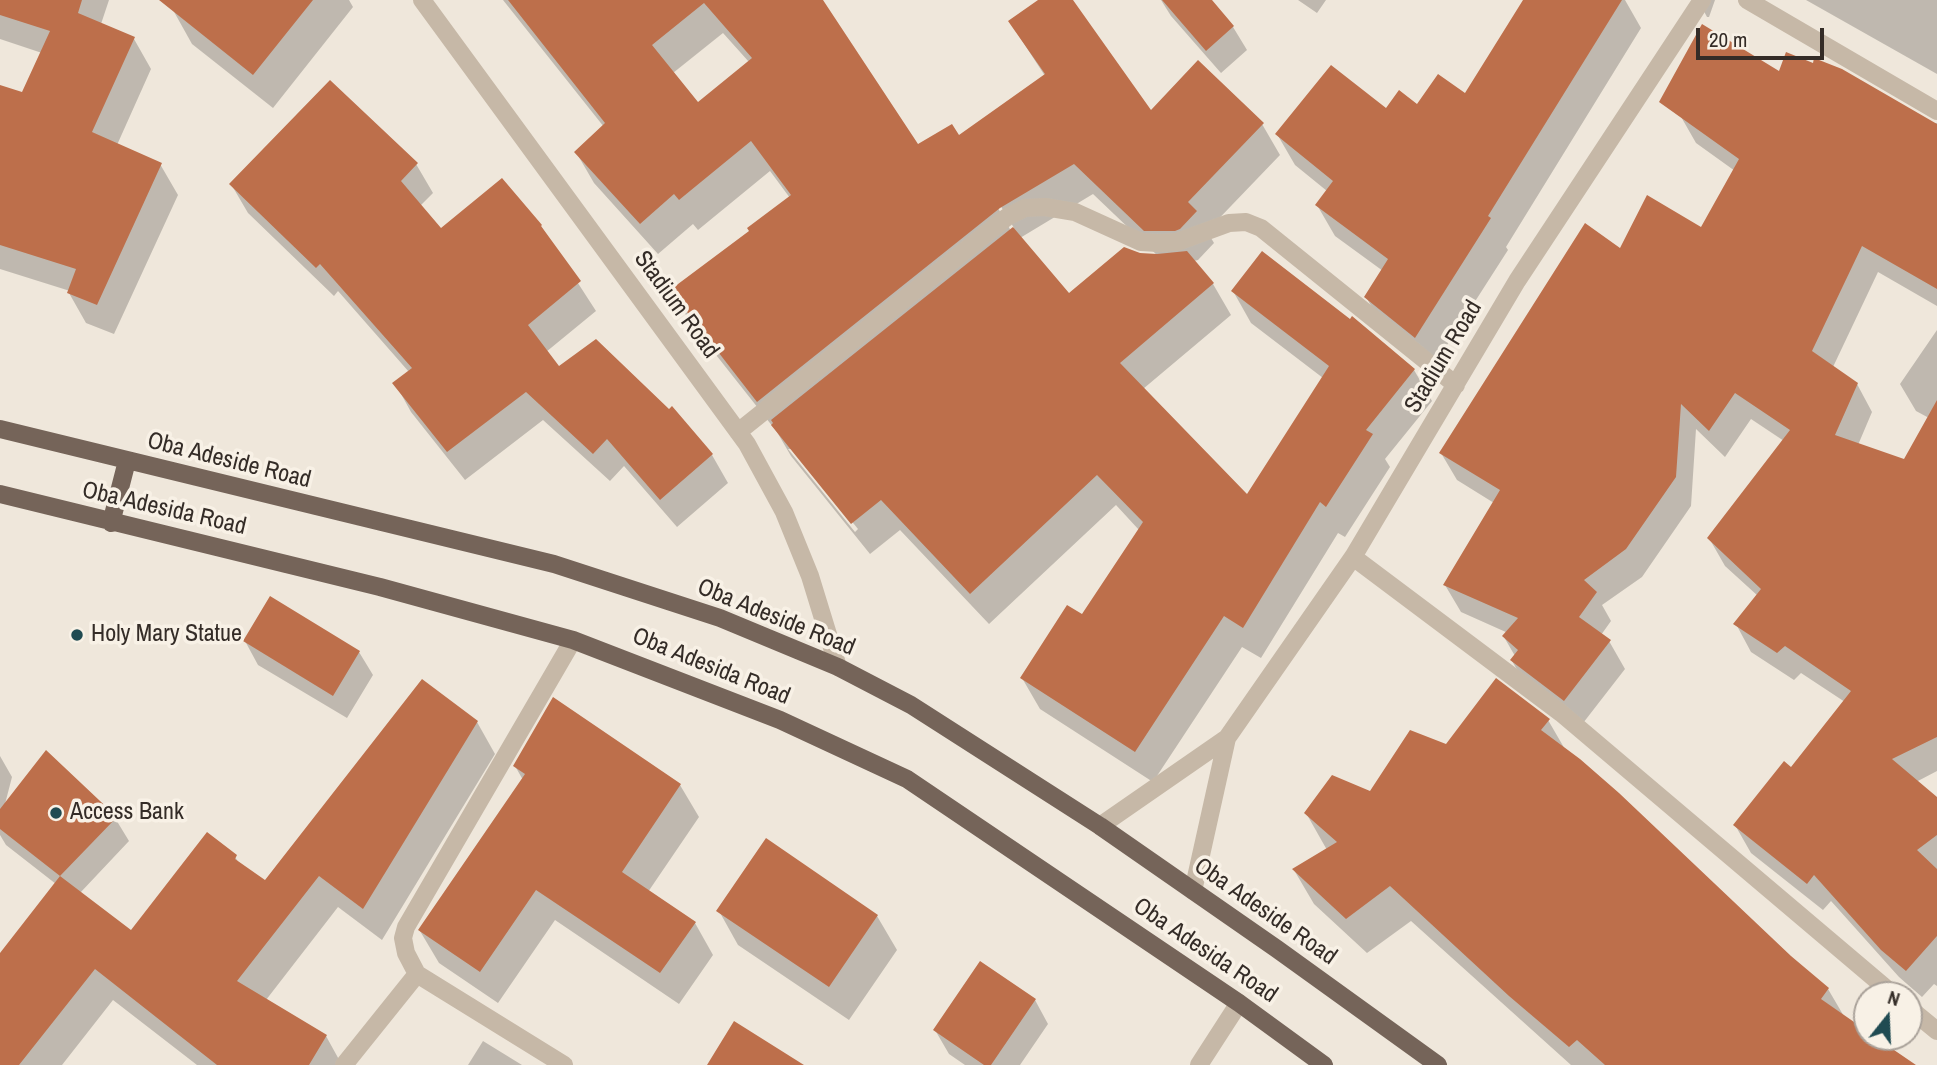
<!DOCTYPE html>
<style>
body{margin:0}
#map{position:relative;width:1937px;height:1065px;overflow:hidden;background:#efe7db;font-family:"Archivo Narrow",sans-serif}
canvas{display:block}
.north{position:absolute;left:1853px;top:981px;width:70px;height:70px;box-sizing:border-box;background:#f8f1e6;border:2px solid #aaa29a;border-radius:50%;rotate:18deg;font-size:19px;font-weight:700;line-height:28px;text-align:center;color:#342c27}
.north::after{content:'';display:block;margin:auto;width:24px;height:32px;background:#204b52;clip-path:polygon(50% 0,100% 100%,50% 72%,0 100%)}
.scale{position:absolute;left:1696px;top:28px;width:128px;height:32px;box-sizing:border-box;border:4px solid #342c27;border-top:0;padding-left:9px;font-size:21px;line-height:24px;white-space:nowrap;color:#342c27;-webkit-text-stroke:5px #f8f1e6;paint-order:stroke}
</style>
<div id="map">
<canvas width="1937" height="1065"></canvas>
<div class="north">N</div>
<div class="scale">20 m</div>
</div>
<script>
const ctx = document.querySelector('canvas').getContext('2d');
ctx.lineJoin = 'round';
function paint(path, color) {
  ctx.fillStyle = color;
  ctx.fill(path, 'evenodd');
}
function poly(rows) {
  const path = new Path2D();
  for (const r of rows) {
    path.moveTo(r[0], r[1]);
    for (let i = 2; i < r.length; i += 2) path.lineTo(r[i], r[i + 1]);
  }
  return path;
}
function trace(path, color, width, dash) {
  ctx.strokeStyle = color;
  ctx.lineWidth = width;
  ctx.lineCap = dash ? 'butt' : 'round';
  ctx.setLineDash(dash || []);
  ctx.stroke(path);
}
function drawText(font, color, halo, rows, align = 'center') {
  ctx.font = font + ' "Archivo Narrow",sans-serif';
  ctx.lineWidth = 7;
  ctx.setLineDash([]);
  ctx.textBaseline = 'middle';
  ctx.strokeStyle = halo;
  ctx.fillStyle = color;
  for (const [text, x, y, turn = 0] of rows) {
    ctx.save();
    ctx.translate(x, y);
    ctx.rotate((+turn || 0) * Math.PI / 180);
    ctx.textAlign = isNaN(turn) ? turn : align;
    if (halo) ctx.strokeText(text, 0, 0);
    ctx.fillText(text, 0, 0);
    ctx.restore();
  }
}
const shadow = poly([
 [0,0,109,0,101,24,134,39,151,69,117,145,160,164,178,195,114,334,86,323,69,293,70,291,0,269,0,86,23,94,42,53,0,39],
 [181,0,349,0,353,7,273,108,192,44,173,10],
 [503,0,820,0,918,147,958,137,1045,76,1010,22,1041,0,1070,0,1150,113,1262,124,1280,155,1207,231,1214,243,1198,260,1194,261,1213,284,1231,315,1143,389,1247,497,1323,378,1251,323,1233,291,1414,370,1432,401,1385,459,1390,467,1345,537,1338,533,1261,658,1242,647,1153,782,1040,709,1022,678,1082,617,1139,530,1116,505,989,624,900,530,870,554,791,456,777,432,690,322,672,291,750,232,790,198,770,171,698,230,693,224,658,254,594,183,576,152,604,127],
 [723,33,749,62,698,104,673,73],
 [1093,194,1158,256,1139,255,1069,296,1020,238],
 [997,200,1014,228,1011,231,994,201],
 [788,449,793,449,858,529,855,532],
 [1161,0,1209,0,1233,27,1247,50,1221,73,1171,16],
 [1298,0,1326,0,1317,13],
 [1525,0,1625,0,1641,28,1506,247,1508,250,1433,367,1384,328,1366,297,1383,271,1335,236,1317,205,1327,191,1295,165,1277,134,1465,96],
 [1698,0,1715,0,1709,17,1707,17],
 [1806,0,1937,0,1937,74],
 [1780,73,1931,123,1937,123,1937,306,1878,272,1833,367,1857,384,1872,412,1858,445,1905,461,1929,418,1916,411,1900,384,1937,330,1937,771,1916,782,1937,799,1937,986,1934,984,1922,997,1899,977,1831,901,1823,910,1751,853,1735,825,1791,769,1845,702,1801,673,1794,680,1751,652,1736,624,1758,596,1725,566,1709,538,1784,441,1751,419,1725,457,1696,429,1691,506,1642,577,1602,605,1611,621,1601,635,1609,641,1625,669,1580,727,1528,688,1512,661,1515,656,1504,637,1508,633,1461,612,1445,585,1494,503,1457,480,1441,453,1621,251,1702,230,1735,171,1696,143,1680,115],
 [416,164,433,193,420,206,441,230,541,226,596,311,546,352,559,368,712,455,728,483,677,527,624,466,610,481,543,420,465,480,411,412,395,383,409,372,338,291,334,296,248,213,231,184],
 [245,641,359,652,373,675,347,718,258,665],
 [1548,720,1566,751,1790,957,1828,989,1845,1018,1867,1033,1867,1037,1872,1037,1897,1065,1571,1065,1411,921,1367,953,1314,904,1294,870,1327,850,1306,813,1370,793,1446,746],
 [477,722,495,754,382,940,338,907,266,1000,326,1036,342,1065,197,1065,113,1000,62,1065,0,1065,0,956,56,884,6,845,0,835,0,756,12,777,5,804,115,818,129,841,80,893,131,932,235,857,241,866,265,882],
 [515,766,680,785,699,817,648,892,695,923,713,955,679,1004,555,920,498,1003,439,963,420,931,523,780],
 [719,911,877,916,897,950,849,1020,738,945],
 [1035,1000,1048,1024,1020,1065,965,1065,949,1054,935,1030],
 [483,1041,522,1065,468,1065]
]);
const building = poly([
 [0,0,82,0,78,13,135,37,92,132,162,163,97,305,67,293,76,269,0,245,0,85,22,92,50,31,0,15],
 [159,0,313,0,253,75],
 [508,0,823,0,918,144,952,124,959,135,1045,74,1008,21,1038,0,1073,0,1151,110,1198,60,1264,123,1188,202,1197,211,1180,229,1175,231,1144,231,1074,164,1000,208,757,402,670,290,749,231,747,228,791,195,751,141,679,200,674,194,640,224,574,152,605,123],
 [704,3,752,58,698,102,652,45],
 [1162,0,1212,0,1234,26,1206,51],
 [1523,0,1622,0,1488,216,1491,218,1415,338,1364,297,1388,259,1315,205,1333,181,1275,134,1331,65,1386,108,1399,90,1417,104,1438,74,1465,93],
 [1702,24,1779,71,1786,52,1813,63,1814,58,1842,69,1937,124,1937,289,1862,246,1812,351,1858,383,1835,435,1904,459,1937,400,1937,737,1892,759,1937,797,1937,835,1917,850,1937,869,1937,936,1906,971,1881,950,1814,875,1807,884,1733,825,1784,761,1791,767,1851,691,1785,646,1777,653,1733,624,1761,589,1707,538,1790,430,1735,393,1709,431,1681,404,1676,477,1626,549,1584,580,1597,592,1579,617,1611,640,1564,701,1510,660,1518,650,1502,636,1518,618,1443,585,1500,490,1439,453,1585,223,1620,248,1647,195,1701,227,1739,159,1659,102],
 [330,80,418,163,401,181,441,228,502,178,542,225,541,226,581,281,528,325,559,366,596,339,669,409,672,406,713,454,660,500,607,439,593,454,526,392,447,452,392,383,412,368,320,264,316,268,229,184],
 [1013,227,1069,293,1124,247,1140,253,1157,254,1187,251,1214,283,1120,363,1247,494,1329,366,1231,291,1262,251,1350,319,1352,316,1415,369,1366,430,1373,434,1326,507,1320,502,1243,628,1224,616,1135,752,1020,678,1067,605,1082,614,1143,522,1097,475,970,594,881,500,851,524,771,425,773,423,771,420],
 [270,596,360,651,333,696,243,641],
 [1496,678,1550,719,1541,730,1580,759,1619,793,1791,956,1829,988,1821,999,1867,1031,1867,1037,1875,1037,1916,1065,1605,1065,1577,1040,1569,1047,1509,996,1390,886,1346,919,1292,869,1337,842,1304,813,1332,775,1370,791,1410,730,1446,744],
 [422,679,478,721,363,909,319,876,237,981,327,1035,309,1065,217,1065,95,969,19,1065,0,1065,0,953,60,876,131,930,207,832,237,855,235,859,265,880],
 [553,697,681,784,622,872,696,922,660,973,536,890,480,972,418,930,525,774,513,766],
 [46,750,117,817,60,876,0,829,0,809],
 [766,838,878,915,829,987,716,911],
 [980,961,1036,999,991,1065,984,1065,933,1030],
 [734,1021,804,1065,707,1065]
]);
const minor = poly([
 [422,0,747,444,784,512,810,576,838,667],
 [1747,0,1937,111],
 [738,432,1007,217,1025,208,1045,207,1075,212,1141,242,1158,243,1177,242,1229,223,1246,222,1261,228,1456,385],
 [1353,557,1561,713,1894,995],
 [1100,826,1227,738,1353,557,1517,281,1702,0],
 [1193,891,1227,738],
 [1909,1008,1937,1031],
 [344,1065,417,974],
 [564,1065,417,974,406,953,403,938,406,927,573,640],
 [1199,1065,1239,1003]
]);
const primary = poly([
 [0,429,554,564,720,618,838,667,911,705,1100,826,1277,949,1438,1065],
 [0,494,380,587,573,640,780,720,907,779,1239,1003,1324,1065],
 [111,523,127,461]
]);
const markers = [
 [77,635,7,"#204b52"],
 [56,813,7,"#204b52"]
];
const streetNames = [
 ["Stadium Road",676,305,54],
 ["Stadium Road",1444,357,-59],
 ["Oba Adeside Road",229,461,14],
 ["Oba Adesida Road",164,509,13],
 ["Oba Adeside Road",776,618,22],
 ["Oba Adesida Road",711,667,22],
 ["Oba Adeside Road",1265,912,35],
 ["Oba Adesida Road",1205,951,34]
];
const poiNames = [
 ["Holy Mary Statue",91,635],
 ["Access Bank",70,813]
];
paint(shadow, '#0003');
paint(building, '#bd6f4b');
trace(minor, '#c6b8a7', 18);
trace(primary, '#756459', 18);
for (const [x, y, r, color] of markers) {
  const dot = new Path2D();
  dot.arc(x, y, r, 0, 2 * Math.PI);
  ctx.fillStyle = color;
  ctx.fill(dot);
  trace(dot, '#f8f1e6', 2.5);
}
drawText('24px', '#342c27', '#f8f1e6', streetNames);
drawText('24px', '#342c27', '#f8f1e6', poiNames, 'left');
</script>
